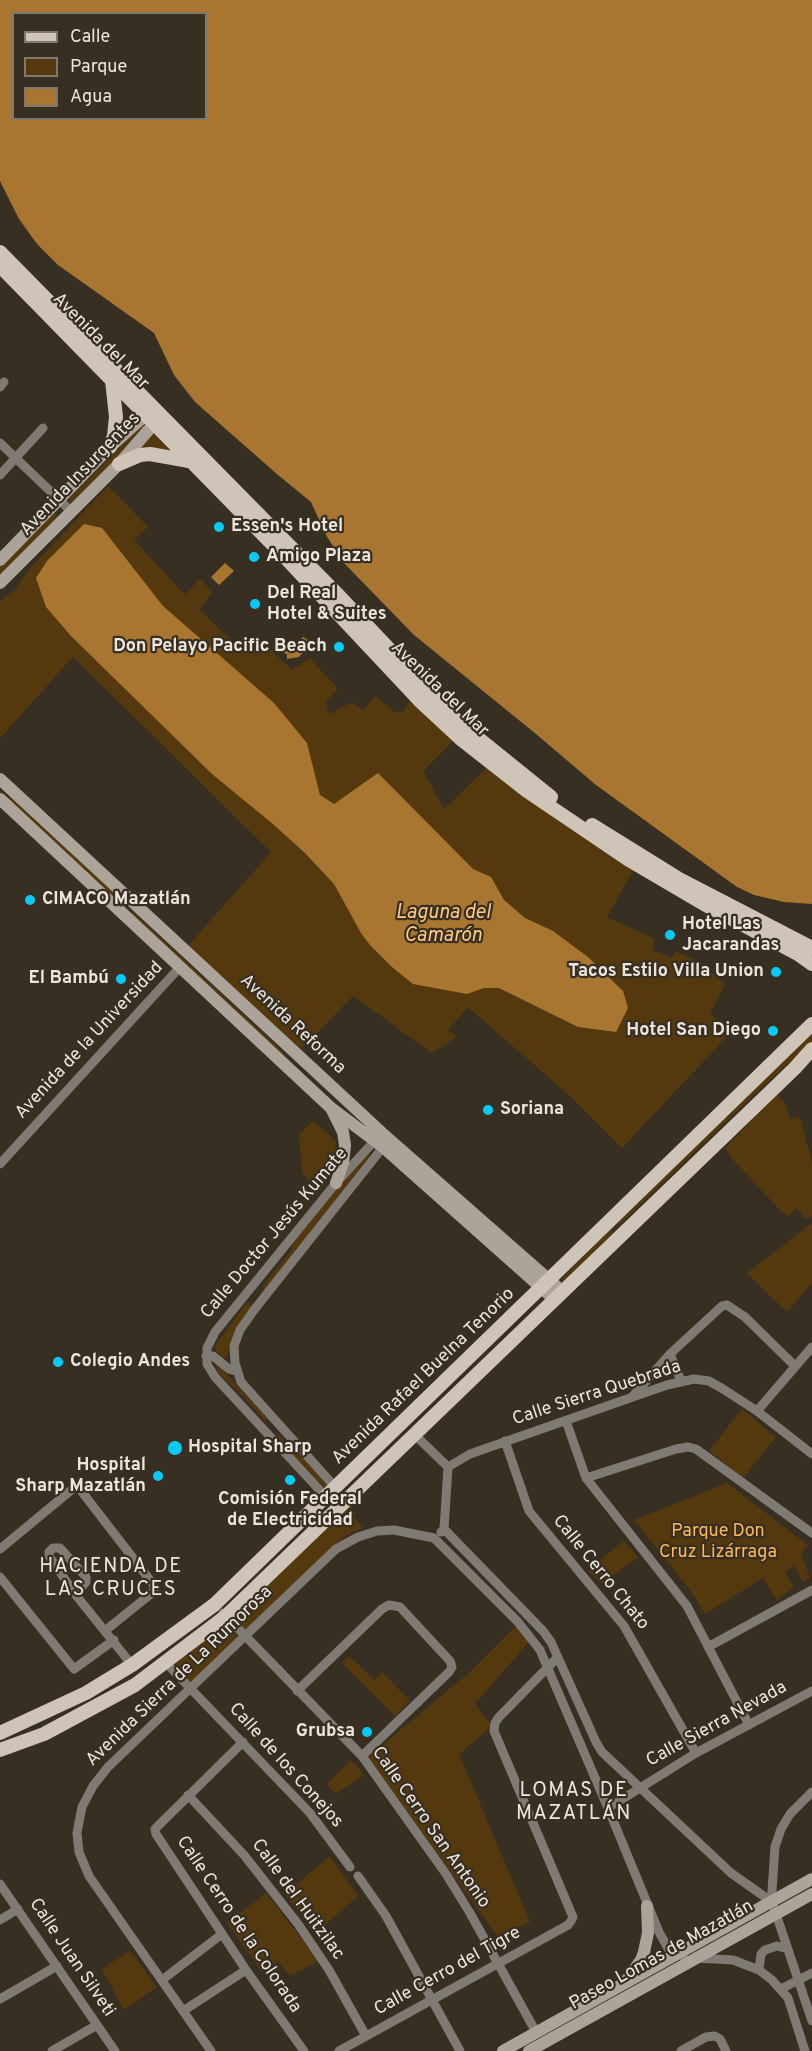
<!DOCTYPE html>
<meta charset="utf-8">
<style>
body{margin:0}
#map{position:relative;width:812px;height:2051px;overflow:hidden;background:#382f23;font-family:Overpass,sans-serif}
canvas{display:block}
.legend{position:absolute;left:12px;top:12px;width:195px;height:108px;box-sizing:border-box;background:#382f23;border:2px solid #80786d;margin:0;padding:8px 10px;list-style:none;font-size:18px;color:#ebe5dd}
.legend li{display:flex;align-items:center;gap:12px;height:30px}
.legend b{width:30px;border:2px solid #80786d}
</style>
<div id="map">
<canvas width="812" height="2051"></canvas>
<ul class="legend">
<li><b style="height:8px;background:#cec4b7"></b>Calle</li>
<li><b style="height:16px;background:#55390e"></b>Parque</li>
<li><b style="height:16px;background:#a87630"></b>Agua</li>
</ul>
</div>
<script>
const ctx = document.querySelector('canvas').getContext('2d');
ctx.lineJoin = 'round';
function paint(path, color) {
  ctx.fillStyle = color;
  ctx.fill(path, 'evenodd');
}
function poly(rows) {
  const path = new Path2D();
  for (const r of rows) {
    path.moveTo(r[0], r[1]);
    for (let i = 2; i < r.length; i += 2) path.lineTo(r[i], r[i + 1]);
  }
  return path;
}
function trace(path, color, width, dash) {
  ctx.strokeStyle = color;
  ctx.lineWidth = width;
  ctx.lineCap = dash ? 'butt' : 'round';
  ctx.setLineDash(dash || []);
  ctx.stroke(path);
}
function drawText(font, color, halo, rows, align = 'center') {
  ctx.font = font + ' Overpass,sans-serif';
  ctx.lineWidth = 4.5;
  ctx.setLineDash([]);
  ctx.textBaseline = 'middle';
  ctx.strokeStyle = halo;
  ctx.fillStyle = color;
  for (const [text, x, y, turn = 0] of rows) {
    ctx.save();
    ctx.translate(x, y);
    ctx.rotate((+turn || 0) * Math.PI / 180);
    ctx.textAlign = isNaN(turn) ? turn : align;
    if (halo) ctx.strokeText(text, 0, 0);
    ctx.fillText(text, 0, 0);
    ctx.restore();
  }
}
const green = poly([
 [143,424,146,429,74,504,70,503,69,499],
 [154,431,172,450,173,453,139,450],
 [108,486,148,527,134,540,185,595,200,579,212,592,200,610,239,648,245,652,259,639,292,670,310,658,338,689,326,702,329,714,352,702,363,710,376,696,394,712,403,713,412,697,456,738,423,771,444,809,489,766,634,869,607,917,655,939,652,950,672,958,676,951,702,964,725,984,710,1014,733,1030,622,1148,571,1097,468,1007,448,1030,457,1037,432,1053,353,996,301,1049,188,946,271,852,73,657,0,738,0,601,15,590,27,572],
 [53,512,59,519,0,574,0,564],
 [0,791,8,797,14,799,128,902,124,906,0,794],
 [133,912,283,1052,282,1054,129,915],
 [812,1031,812,1043,760,1089,619,1225,618,1222],
 [777,1094,785,1104,790,1119,800,1117,812,1163,812,1215,806,1219,797,1208,787,1217,733,1160,725,1148],
 [311,1122,314,1122,336,1141,335,1168,317,1195,315,1193,315,1187,302,1173,299,1135],
 [369,1153,370,1156,265,1290,262,1287,292,1249,293,1240,366,1154],
 [812,1223,812,1283,787,1312,747,1273],
 [610,1229,613,1232,563,1283,562,1279],
 [247,1302,251,1304,252,1309,233,1337,227,1356,224,1359,214,1347],
 [216,1363,267,1418,266,1422,242,1395,218,1373],
 [742,1409,776,1437,743,1478,709,1451],
 [278,1434,298,1454,301,1455,327,1483,325,1488,276,1438],
 [727,1483,808,1545,801,1554,810,1578,803,1582,794,1565,785,1572,794,1587,777,1600,763,1578,705,1614,691,1591,634,1520],
 [350,1506,356,1513,353,1516,363,1528,350,1533,336,1543,251,1628,243,1628,234,1618,234,1615],
 [624,1541,638,1557,601,1584,588,1570],
 [222,1624,228,1625,237,1637,236,1644,194,1681,187,1680,176,1666,176,1662],
 [518,1624,532,1638,475,1704,492,1726,459,1754,530,1922,498,1937,368,1757,470,1672],
 [349,1656,374,1680,382,1672,410,1701,395,1716,342,1663],
 [351,1760,364,1775,336,1794,327,1784],
 [330,1856,358,1896,315,1934,285,1894],
 [266,1893,319,1961,290,1976,278,1961,262,1972,227,1923],
 [130,1951,157,1987,124,2010,102,1969]
]);
const water = poly([
 [0,0,812,0,812,904,784,902,754,895,737,887,596,785,536,734,414,635,343,562,326,535,311,502,278,475,195,402,174,375,154,333,58,265,37,244,19,219,0,181],
 [14,14,206,14,206,118,14,118],
 [84,524,102,528,163,606,274,703,307,743,320,795,334,804,378,773,473,869,491,877,504,900,525,918,553,931,588,957,623,991,628,1008,616,1032,578,1027,499,988,484,988,467,994,413,984,392,967,370,945,361,933,334,884,305,853,274,825,212,774,71,636,46,607,36,578,47,561],
 [225,563,234,571,219,585,211,577],
 [303,637,308,640,308,647,299,657,287,659,287,654,280,652,273,646,275,640,285,648,293,647]
]);
const street = poly([
 [0,387,4,382],
 [0,443,72,512],
 [0,475,43,428],
 [0,1164,180,967],
 [670,1354,681,1381],
 [206,1356,213,1356,229,1369,236,1371],
 [633,1396,670,1354,722,1306,727,1305,745,1317,795,1366],
 [757,1411,812,1347],
 [566,1421,586,1478,687,1606,749,1725],
 [415,1435,448,1467,444,1529,441,1532],
 [505,1441,529,1511,624,1626,696,1753],
 [448,1467,470,1454,667,1385,694,1379,709,1381,723,1389,757,1411,812,1454],
 [586,1478,676,1449,688,1447,696,1449,812,1533],
 [336,1488,241,1382,235,1363,234,1346,240,1330,254,1310,387,1142],
 [326,1497,215,1377,207,1364,207,1348,215,1332,336,1183,378,1137],
 [444,1529,543,1631,551,1642,596,1742,602,1752,731,1873,772,1902],
 [434,1538,518,1622,540,1650,608,1808,659,1932,668,1948,683,1956],
 [0,1549,75,1487,79,1488,153,1584,155,1589,152,1593,106,1630],
 [0,1577,74,1669,114,1640],
 [75,1594,86,1582,86,1577,60,1548,53,1548,49,1552,49,1556,75,1594,132,1665],
 [223,1613,362,1756,446,1874,470,1913,536,2032],
 [708,1647,812,1590],
 [166,1663,310,1813,350,1867],
 [297,1691,382,1609,389,1605,400,1607,450,1661,452,1667,449,1672,362,1756],
 [243,1742,155,1829,156,1834,246,1970,304,2051],
 [812,1792,790,1814,781,1829,775,1847,772,1891,772,1902,812,2021],
 [188,1795,244,1855,298,1924,329,1970,366,2036],
 [608,1808,696,1753,812,1691],
 [358,1876,386,1916,460,2051],
 [0,1884,115,2051],
 [0,1920,18,1909],
 [696,1958,733,1960,759,1970,772,1980,788,1998,805,2051],
 [759,1970,761,1954,765,1950,777,1946,788,1949],
 [162,1980,222,1934],
 [781,1989,812,1973],
 [0,1999,57,1966],
 [183,2011,246,1970],
 [52,2051,97,2025],
 [211,2051,89,1876,79,1852,77,1833,82,1807,93,1786,108,1767,336,1549,358,1537,377,1531,394,1530,434,1538],
 [339,2051,568,1925,571,1921,573,1917,494,1731,495,1723,499,1717,558,1657],
 [681,2051,706,2037,715,2036,720,2039,726,2051]
]);
const secondary = poly([
 [0,560,110,447,152,409],
 [0,583,119,464,159,418],
 [0,779,382,1133,563,1292],
 [0,799,330,1107,383,1147,555,1300],
 [332,1110,343,1132,345,1145,343,1163,336,1183],
 [627,1980,641,1960,644,1952,648,1933,647,1906],
 [503,2051,812,1879],
 [529,2051,812,1894]
]);
const primary = poly([
 [0,252,339,596,458,722,551,797],
 [0,266,283,555,420,701,462,740,527,791,629,860,704,904,798,954,812,964],
 [110,447,114,436,116,417,112,380],
 [119,464,140,455,150,454,189,461],
 [592,825,679,879,812,948],
 [0,1733,86,1693,132,1665,214,1605,812,1024],
 [0,1750,44,1734,135,1685,226,1616,795,1068,812,1049]
]);
const markers = [
 [219,527,6,"#06cbf9"],
 [254,557,6,"#06cbf9"],
 [255,604,6,"#06cbf9"],
 [339,647,6,"#06cbf9"],
 [30,900,6,"#06cbf9"],
 [670,935,6,"#06cbf9"],
 [776,972,6,"#06cbf9"],
 [121,979,6,"#06cbf9"],
 [773,1031,6,"#06cbf9"],
 [488,1110,6,"#06cbf9"],
 [58,1362,6,"#06cbf9"],
 [175,1448,8,"#06cbf9"],
 [158,1476,6,"#06cbf9"],
 [290,1480,6,"#06cbf9"],
 [367,1732,6,"#06cbf9"]
];
const streetNames = [
 ["Avenida del Mar",100,342,45],
 ["Avenida Insurgentes",81,475,-46],
 ["Avenida del Mar",439,690,44],
 ["Avenida Reforma",292,1025,43],
 ["Avenida de la Universidad",90,1041,-47],
 ["Calle Doctor Jesús Kumate",275,1234,-50],
 ["Avenida Rafael Buelna Tenorio",424,1377,-44],
 ["Calle Sierra Quebrada",597,1394,-18],
 ["Calle Cerro Chato",600,1573,51],
 ["Avenida Sierra de La Rumorosa",180,1677,-44],
 ["Calle Sierra Nevada",717,1725,-29],
 ["Calle de los Conejos",285,1766,48],
 ["Calle Cerro San Antonio",430,1828,55],
 ["Calle del Huitzilac",297,1900,54],
 ["Calle Cerro de la Colorada",238,1925,56],
 ["Paseo Lomas de Mazatlán",662,1956,-29],
 ["Calle Juan Silveti",71,1958,56],
 ["Calle Cerro del Tigre",448,1972,-29]
];
const poiNames = [
 ["Essen's Hotel",231,527],
 ["Amigo Plaza",266,557],
 ["Del Real",267,594],
 ["Hotel & Suites",267,615],
 ["Don Pelayo Pacific Beach",327,647,"right"],
 ["CIMACO Mazatlán",42,900],
 ["Hotel Las",682,925],
 ["Jacarandas",682,946],
 ["Tacos Estilo Villa Union",764,972,"right"],
 ["El Bambú",109,979,"right"],
 ["Hotel San Diego",761,1031,"right"],
 ["Soriana",500,1110],
 ["Colegio Andes",70,1362],
 ["Hospital Sharp",188,1448],
 ["Hospital",146,1466,"right"],
 ["Sharp Mazatlán",146,1487,"right"],
 ["Comisión Federal",290,1500,"center"],
 ["de Electricidad",290,1521,"center"],
 ["Grubsa",355,1732,"right"]
];
const parkNames = [
 ["Parque Don",718,1532],
 ["Cruz Lizárraga",718,1553]
];
const waterNames = [
 ["Laguna del",443,914],
 ["Camarón",443,937]
];
const neighbourhoodNames = [
 ["HACIENDA DE",111,1568],
 ["LAS CRUCES",111,1591],
 ["LOMAS DE",574,1792],
 ["MAZATLÁN",574,1815]
];
paint(green, '#55390e');
paint(water, '#a87630');
trace(street, '#7f7a74', 9);
trace(secondary, '#aca49a', 12);
trace(primary, '#cec4b7', 14);
for (const [x, y, r, color] of markers) {
  const dot = new Path2D();
  dot.arc(x, y, r, 0, 2 * Math.PI);
  ctx.fillStyle = color;
  ctx.fill(dot);
  trace(dot, '#382f23', 2);
}
drawText('18px', '#ebe5dd', '#382f23', streetNames);
drawText('bold 18px', '#ebe5dd', '#382f23', poiNames, 'left');
drawText('18px', '#fdb85a', '#382f23', parkNames);
drawText('italic 20px', '#ffc881', '#382f23', waterNames);
ctx.letterSpacing = '1.5px';
drawText('20px', '#ebe5dd', '#382f23', neighbourhoodNames);
ctx.letterSpacing = '0px';
</script>
